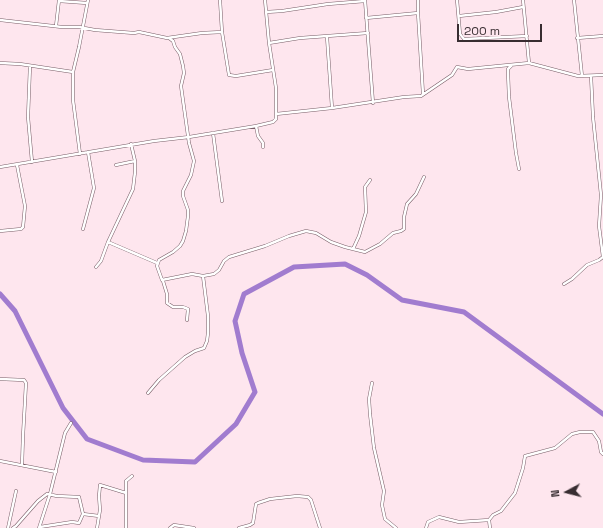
<!DOCTYPE html>
<style>
body{margin:0}
#map{position:relative;width:603px;height:528px;overflow:hidden;background:#fee6ee;font-family:"Space Grotesk",sans-serif}
canvas{display:block}
.north{position:absolute;left:547px;top:472px;width:40px;height:40px;-webkit-text-stroke:3px #fee6ee;paint-order:stroke;rotate:263deg;font-size:11px;font-weight:700;line-height:16px;text-align:center;color:#382d31}
.north::after{content:'';display:block;margin:auto;width:14px;height:18px;background:#382d31;clip-path:polygon(50% 0,100% 100%,50% 72%,0 100%)}
.scale{position:absolute;left:457px;top:24px;width:85px;height:18px;box-sizing:border-box;border:2px solid #382d31;border-top:0;padding-left:5px;font-size:12px;line-height:14px;white-space:nowrap;color:#382d31;-webkit-text-stroke:3px #fee6ee;paint-order:stroke}
</style>
<div id="map">
<canvas width="603" height="528"></canvas>
<div class="north">N</div>
<div class="scale">200 m</div>
</div>
<script>
const ctx = document.querySelector('canvas').getContext('2d');
ctx.lineJoin = 'round';
function poly(rows) {
  const path = new Path2D();
  for (const r of rows) {
    path.moveTo(r[0], r[1]);
    for (let i = 2; i < r.length; i += 2) path.lineTo(r[i], r[i + 1]);
  }
  return path;
}
function trace(path, color, width, dash) {
  ctx.strokeStyle = color;
  ctx.lineWidth = width;
  ctx.lineCap = dash ? 'butt' : 'round';
  ctx.setLineDash(dash || []);
  ctx.stroke(path);
}
const river = poly([
 [0,294,15,311,63,408,87,439,143,460,195,462,236,424,255,392,242,353,235,321,244,294,294,267,345,264,367,275,402,300,464,312,603,414]
]);
const minor = poly([
 [220,0,222,32,229,75,236,76,273,70],
 [365,0,373,103],
 [457,0,460,34,464,39,527,36],
 [523,0,529,63],
 [574,0,582,76],
 [59,1,87,3],
 [266,12,282,11,328,4,365,1],
 [418,13,423,94],
 [459,16,496,12,523,7],
 [366,18,418,13,418,0],
 [0,20,62,27,79,27,95,30,134,33,139,32,167,38,202,33,222,32],
 [56,26,59,0],
 [327,37,332,108],
 [577,38,603,36],
 [269,43,300,38,368,33],
 [0,63,20,64,73,72],
 [512,65,508,69,508,73,509,97,516,153,519,169],
 [30,66,28,117,32,162],
 [276,114,332,108,404,97,421,96,452,75,457,67,468,69,529,63,578,76,603,75],
 [256,126,258,136,263,143,263,147],
 [213,133,222,201],
 [80,154,73,100,73,72,79,47,88,0],
 [116,165,135,161],
 [0,167,154,141,189,137,256,126,273,122,276,119,276,88,269,43,265,0],
 [83,229,94,188,88,152],
 [0,231,21,229,23,227,25,206,17,165],
 [108,242,157,263],
 [353,249,359,236,366,212,365,187,370,180],
 [96,267,101,261,108,242,133,189,135,172,135,161,131,144],
 [203,276,214,274,219,270,224,261,229,257,265,246,289,236,306,231,316,233,331,242,345,247,365,252,380,244,393,233,401,231,404,229,404,217,407,204,416,194,424,177],
 [163,281,167,294,167,303,173,307,183,307,188,309,187,320],
 [564,284,572,279,587,265,599,260,603,257,599,226,601,195,593,117,591,76],
 [0,379,24,380,26,383,23,436,22,465],
 [372,383,369,399,370,414,374,448,384,491,382,505,385,519,396,528],
 [148,393,159,380,185,357,195,351,204,348,207,341,208,333,208,316,203,276,192,274,162,280,157,266,159,260,173,252,180,246,183,241,186,231,188,216,188,210,183,196,183,191,191,175,194,161,189,143,181,86,184,73,183,66,180,54,175,47,173,41,169,38],
 [0,461,56,472],
 [489,520,490,528],
 [40,527,72,522,79,523,83,514,99,516],
 [8,528,16,491],
 [13,528,16,526,38,501,47,494,57,496,79,497,83,514],
 [39,528,50,494,65,433,71,423],
 [97,528,100,510,99,496,100,485,126,493],
 [126,528,126,481,132,476],
 [170,528,174,525,194,528],
 [239,528,250,525,253,523,256,504,258,503,270,499,297,496,308,497,311,500,320,528],
 [426,528,428,522,439,517,459,522,489,520,493,515,501,511,515,493,523,468,525,456,555,448,572,434,580,432,593,432,599,441,601,452,603,454]
]);
trace(river, '#a17ccf', 5);
trace(minor, '#785e67', 3.5);
trace(minor, '#fff', 2.5);
</script>
